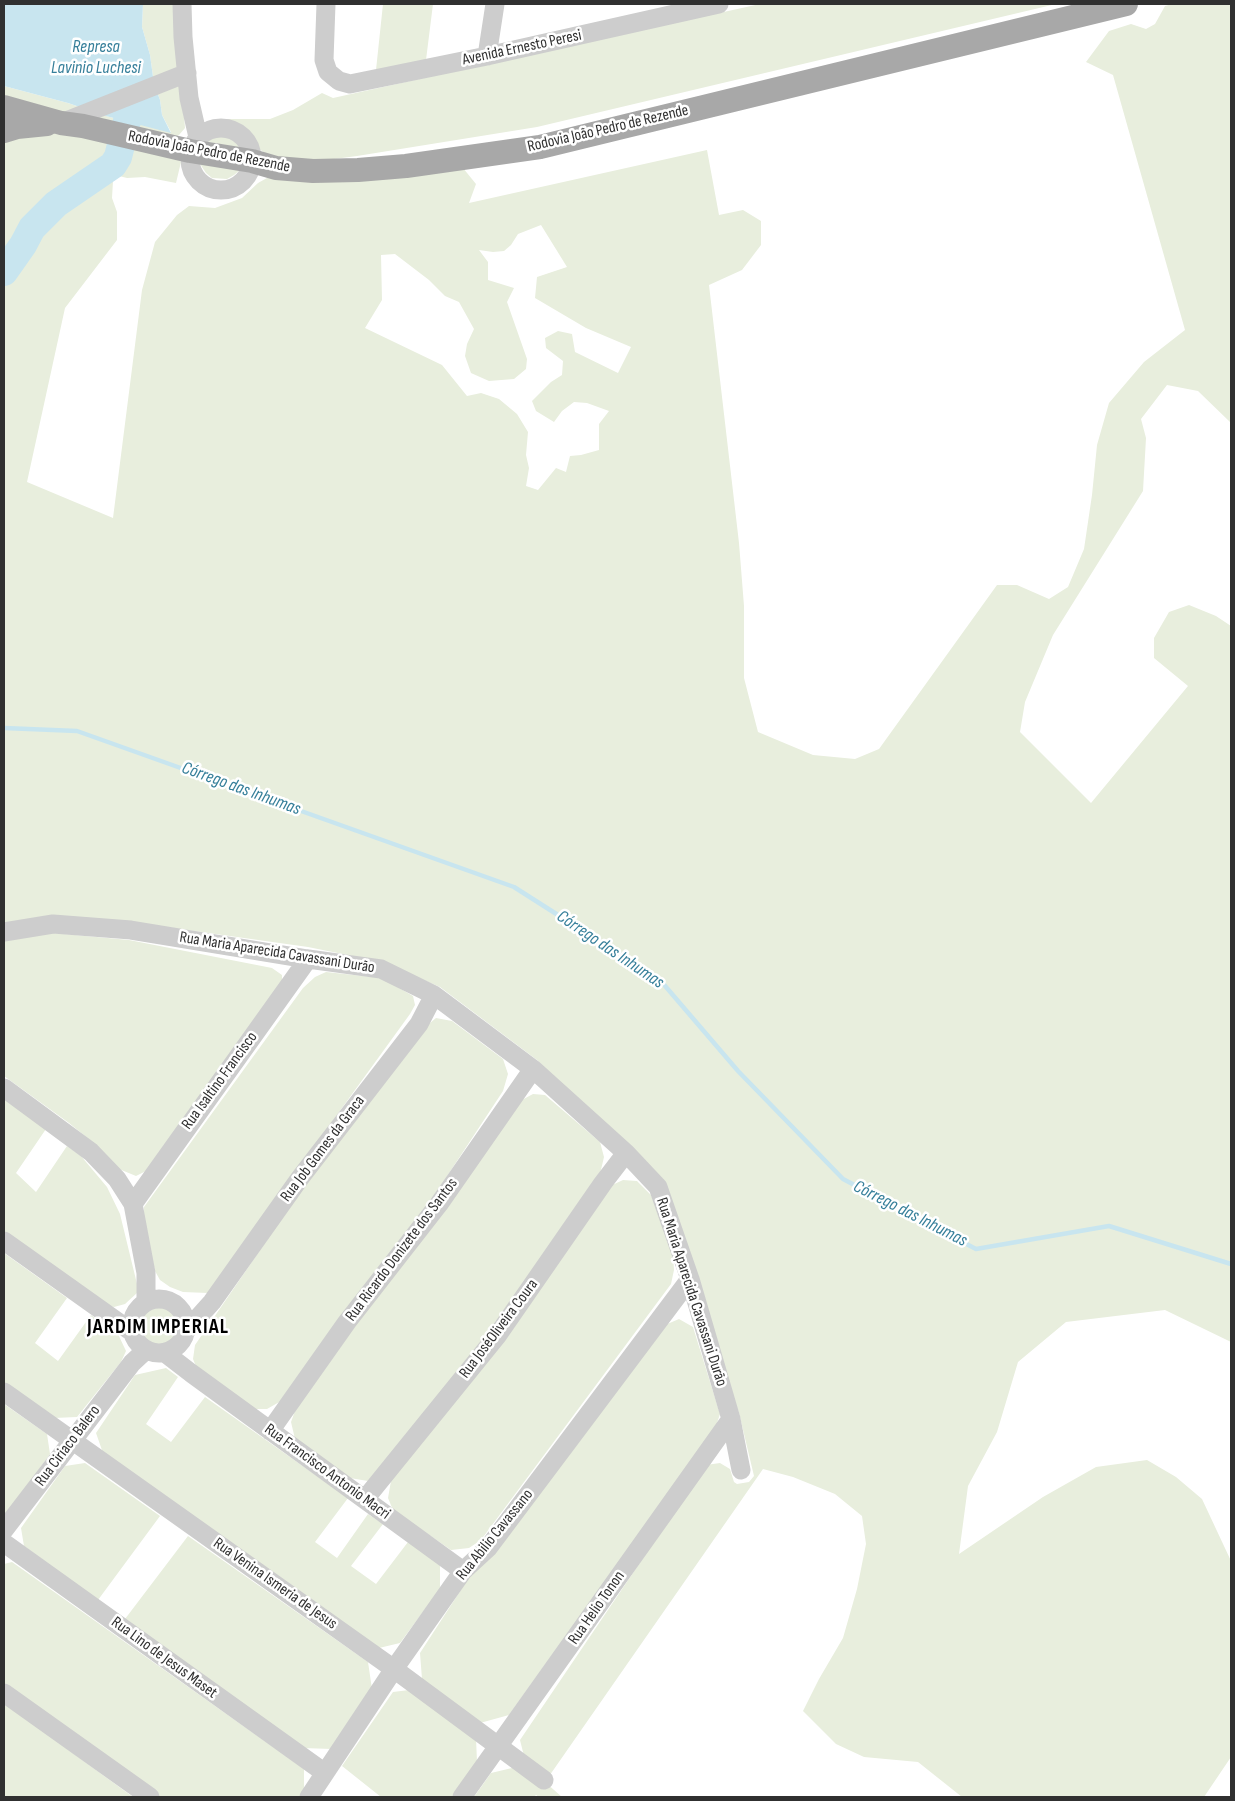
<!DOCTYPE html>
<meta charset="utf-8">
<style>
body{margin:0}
#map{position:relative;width:1235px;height:1801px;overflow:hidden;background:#fff;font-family:"Sofia Sans Condensed",sans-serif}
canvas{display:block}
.frame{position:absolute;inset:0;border:5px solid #303030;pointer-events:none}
</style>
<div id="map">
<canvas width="1235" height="1801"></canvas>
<div class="frame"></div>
</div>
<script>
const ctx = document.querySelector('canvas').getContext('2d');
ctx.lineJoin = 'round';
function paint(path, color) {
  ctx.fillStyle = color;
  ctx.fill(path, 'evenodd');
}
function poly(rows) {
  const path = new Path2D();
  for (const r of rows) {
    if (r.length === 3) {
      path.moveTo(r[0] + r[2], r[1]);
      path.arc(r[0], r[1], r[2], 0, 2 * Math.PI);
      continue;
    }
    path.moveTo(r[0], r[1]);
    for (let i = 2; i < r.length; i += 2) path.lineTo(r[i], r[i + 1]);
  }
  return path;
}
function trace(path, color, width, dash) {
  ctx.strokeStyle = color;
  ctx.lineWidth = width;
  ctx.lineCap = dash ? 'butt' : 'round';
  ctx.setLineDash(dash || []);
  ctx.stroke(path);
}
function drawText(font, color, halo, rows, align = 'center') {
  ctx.font = font + ' "Sofia Sans Condensed",sans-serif';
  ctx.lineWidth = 5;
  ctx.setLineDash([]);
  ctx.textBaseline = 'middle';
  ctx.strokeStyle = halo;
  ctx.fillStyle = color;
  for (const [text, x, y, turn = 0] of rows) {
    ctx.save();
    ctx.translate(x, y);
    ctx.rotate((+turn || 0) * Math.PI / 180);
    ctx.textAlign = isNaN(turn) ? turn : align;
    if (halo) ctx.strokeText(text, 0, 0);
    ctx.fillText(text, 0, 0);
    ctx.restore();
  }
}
const green = poly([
 [143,4,175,4,185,128,179,135,171,139,4,99,4,86,68,103,106,116,171,132,162,115,160,100,154,84,150,55,142,27],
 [383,4,433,4,426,60,376,70],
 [760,4,1056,4,537,127,357,156,311,162,271,157,259,149,234,126,219,119,270,119,293,110,322,93,333,98],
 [1172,4,1231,4,1231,423,1198,391,1167,385,1141,419,1146,438,1143,491,1053,635,1025,702,1020,732,1091,803,1188,686,1154,658,1154,638,1169,612,1189,605,1216,616,1231,626,1231,1342,1165,1310,1066,1322,1018,1362,997,1432,968,1486,959,1554,1043,1497,1096,1467,1147,1460,1176,1477,1202,1499,1231,1561,1231,1757,1204,1797,962,1797,918,1762,864,1757,836,1744,803,1711,819,1679,843,1638,857,1589,866,1544,862,1516,835,1494,793,1477,763,1469,545,1782,562,1797,539,1797,536,1795,534,1797,474,1797,491,1773,512,1768,524,1756,520,1740,706,1465,720,1463,730,1469,734,1482,737,1484,749,1482,754,1476,739,1413,662,1185,537,1060,440,987,382,962,308,947,130,922,4,923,4,139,57,130,177,158,181,162,176,183,145,177,127,178,119,176,113,181,112,198,117,212,117,240,65,308,27,482,113,518,142,290,155,242,177,215,189,206,215,208,242,198,258,183,267,178,463,168,476,184,469,203,707,150,719,215,743,210,761,221,761,245,742,270,709,285,739,543,744,606,744,678,758,732,813,755,855,759,879,749,997,585,1017,585,1049,599,1068,587,1084,549,1092,495,1097,445,1109,403,1144,362,1185,330,1113,75,1086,62,1109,31,1131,24,1146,29,1155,24,1165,6],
 [541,225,567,267,537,277,535,298,586,328,631,347,618,373,575,352,572,334,558,331,545,338,546,348,563,361,562,375,551,382,532,401,536,411,554,422,562,411,574,402,587,403,609,411,599,424,599,450,581,455,570,456,566,472,556,468,538,490,526,486,529,468,526,455,528,432,517,414,499,399,481,393,467,396,442,365,365,328,382,300,381,255,395,254,429,280,445,296,459,302,474,329,467,344,465,356,471,373,489,381,514,379,526,369,527,359,507,302,514,288,488,280,488,262,479,250,493,252,504,251,511,245,518,234],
 [217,133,225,134,232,136,238,141,242,148,203,141,207,138],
 [198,161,240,170,234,175,227,179,212,178,206,173],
 [53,933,129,940,272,968,282,975,282,984,148,1170,136,1176,119,1169,96,1145,69,1123,4,1076,4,940],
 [326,972,382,978,413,996,415,1005,410,1014,208,1293,183,1292,170,1287,160,1280,155,1271,144,1221,144,1207,303,988,315,977],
 [436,1018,452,1021,503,1059,508,1074,503,1091,432,1199,281,1401,267,1409,254,1409,198,1371,193,1359,195,1345,306,1183,424,1028],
 [533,1094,545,1095,600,1142,604,1157,600,1174,492,1329,368,1481,350,1478,295,1439,291,1422,295,1411,354,1325,518,1102],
 [4,1099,46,1129,16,1173,36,1192,67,1146,81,1156,107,1187,120,1214,137,1284,137,1293,125,1304,114,1307,103,1305,4,1234],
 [623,1180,637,1181,651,1195,673,1255,674,1270,671,1284,481,1540,469,1548,451,1550,393,1510,388,1498,391,1481,608,1187],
 [4,1253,67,1298,35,1343,58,1361,91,1315,118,1334,126,1351,121,1362,77,1417,54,1418,4,1382],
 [159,1325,21],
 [679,1319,693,1327,720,1414,716,1426,509,1715,480,1723,422,1679,420,1653,468,1579,665,1325],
 [166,1368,178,1377,146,1424,171,1442,205,1397,348,1498,315,1542,337,1558,368,1514,383,1524,351,1566,376,1584,408,1542,440,1565,440,1589,400,1643,379,1648,103,1453,96,1433,135,1375],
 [4,1404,47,1434,50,1454,7,1514,4,1514],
 [85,1463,160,1516,98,1600,24,1546,21,1528,65,1466],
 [188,1536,368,1662,372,1689,332,1749,302,1748,125,1619],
 [12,1562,304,1769,304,1794,301,1797,160,1797,4,1683,4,1564],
 [409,1690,476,1738,477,1762,452,1797,381,1797,342,1766,393,1692],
 [4,1703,133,1797,4,1797]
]);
const water = poly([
 [4,4,143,4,142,27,150,55,154,84,160,100,162,115,171,133,106,116,68,103,4,86]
]);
const stream = poly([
 [4,728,77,731,514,887,660,980,738,1071,843,1179,976,1249,1109,1226,1231,1264]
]);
const river = poly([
 [4,272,23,245,32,228,56,204,113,165,118,157,131,105,125,87]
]);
const minor = poly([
 [182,4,183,37,189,98,198,137],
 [326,4,324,60,328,72,339,81,350,84,487,56,719,4],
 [487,56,495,4],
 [61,123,187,73],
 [221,159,31],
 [4,932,53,924,131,930,308,959,381,969,434,995,533,1069,626,1153,658,1187,690,1279,731,1419,741,1470],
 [4,1088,91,1152,117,1179,133,1204,146,1273,146,1301],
 [133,1204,308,959],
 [4,1241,132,1332],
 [159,1326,27],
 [186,1331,212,1302,300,1178,419,1024,434,995],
 [165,1353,191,1373,463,1571],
 [4,1392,394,1669,544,1780],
 [270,1431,347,1322,439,1204,533,1069],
 [365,1499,497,1336,603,1183,626,1153],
 [4,1530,132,1363,146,1350],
 [4,1543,325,1773],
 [4,1693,150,1797],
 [309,1797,394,1669,463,1571,488,1548,690,1279],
 [462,1797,731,1419]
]);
const major = poly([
 [4,107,61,123,83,126,190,151,252,161,276,168,313,171,358,170,406,166,540,147,1126,4],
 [4,131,17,127,47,124]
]);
const streetNames = [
 ["Avenida Ernesto Peresi",522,48,-12],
 ["Rodovia João Pedro de Rezende",608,129,-13],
 ["Rodovia João Pedro de Rezende",209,152,11],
 ["Rua Maria Aparecida Cavassani Durão",277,953,9],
 ["Rua Isaltino Francisco",220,1081,-54],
 ["Rua Job Gomes da Graca",323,1149,-53],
 ["Rua Ricardo Donizete dos Santos",402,1250,-53],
 ["Rua Maria Aparecida Cavassani Durão",691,1292,72],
 ["Rua JoséOliveira Coura",499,1329,-53],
 ["Rua Ciriaco Balero",68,1446,-53],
 ["Rua Francisco Antonio Macri",327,1472,36],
 ["Rua Abilio Cavassano",495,1535,-51],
 ["Rua Venina Ismeria de Jesus",275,1584,35],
 ["Rua Helio Tonon",597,1608,-55],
 ["Rua Lino de Jesus Maset",164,1658,36]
];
const waterNames = [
 ["Represa",96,47],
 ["Lavinio Luchesi",96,68],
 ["Córrego das Inhumas",241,789,20],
 ["Córrego das Inhumas",610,950,34],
 ["Córrego das Inhumas",910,1214,27]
];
const districtNames = [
 ["JARDIM IMPERIAL",158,1328]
];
paint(green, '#e8eedd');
paint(water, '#c8e5ef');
trace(stream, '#c8e5ef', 4.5);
trace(river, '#c8e5ef', 28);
trace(minor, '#cdcdcd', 19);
trace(major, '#a8a8a8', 24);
drawText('16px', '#303030', '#fff', streetNames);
drawText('italic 18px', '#367f9a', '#fff', waterNames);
ctx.letterSpacing = '1px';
drawText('bold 21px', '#000', '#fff', districtNames);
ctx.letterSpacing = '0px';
</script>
